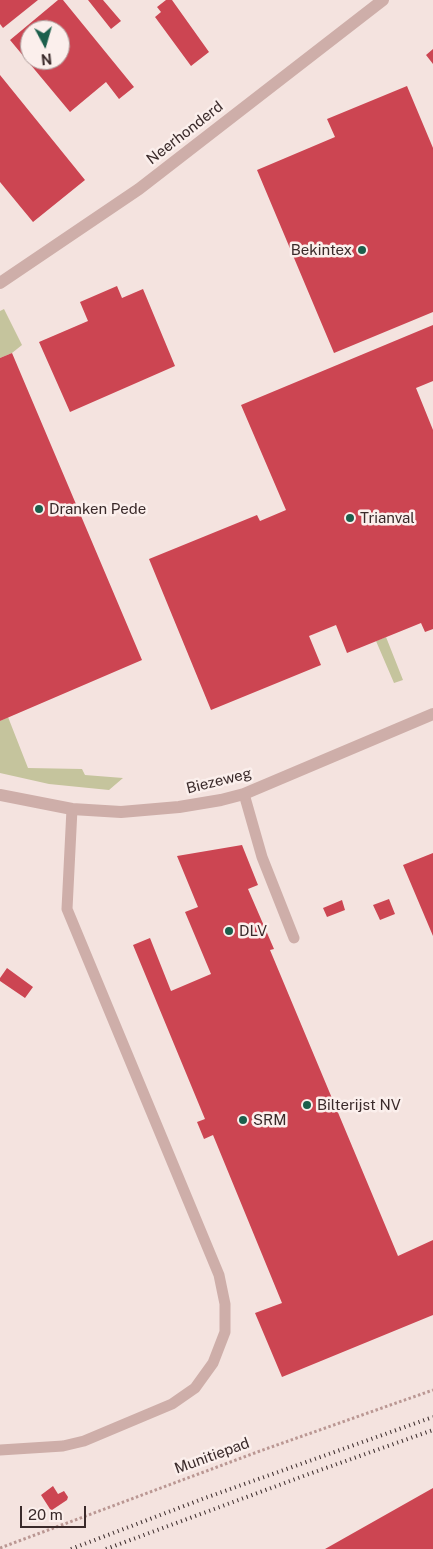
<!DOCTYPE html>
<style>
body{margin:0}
#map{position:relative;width:433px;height:1549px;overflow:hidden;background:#f4e3df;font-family:"Public Sans",sans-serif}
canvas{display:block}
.north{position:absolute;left:20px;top:20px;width:50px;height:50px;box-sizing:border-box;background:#fbefec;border:1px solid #aea09e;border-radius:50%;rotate:174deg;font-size:14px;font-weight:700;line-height:20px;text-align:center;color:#3a2a2a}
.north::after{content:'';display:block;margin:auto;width:18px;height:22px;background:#1c5f4c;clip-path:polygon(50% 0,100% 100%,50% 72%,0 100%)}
.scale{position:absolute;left:20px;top:1506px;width:66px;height:22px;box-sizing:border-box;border:2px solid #3a2a2a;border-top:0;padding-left:6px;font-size:15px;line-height:18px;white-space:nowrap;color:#3a2a2a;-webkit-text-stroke:4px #fbefec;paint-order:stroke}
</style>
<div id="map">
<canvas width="433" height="1549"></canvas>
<div class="north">N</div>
<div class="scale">20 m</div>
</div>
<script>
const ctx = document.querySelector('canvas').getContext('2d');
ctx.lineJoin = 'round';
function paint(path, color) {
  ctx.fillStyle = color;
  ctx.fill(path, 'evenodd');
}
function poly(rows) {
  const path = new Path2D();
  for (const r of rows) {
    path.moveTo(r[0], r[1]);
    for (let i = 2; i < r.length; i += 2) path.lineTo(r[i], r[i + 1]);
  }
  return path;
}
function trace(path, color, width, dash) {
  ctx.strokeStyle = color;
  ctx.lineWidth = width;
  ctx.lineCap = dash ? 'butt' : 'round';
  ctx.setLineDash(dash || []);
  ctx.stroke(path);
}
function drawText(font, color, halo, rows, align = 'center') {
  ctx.font = font + ' "Public Sans",sans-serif';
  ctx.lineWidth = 5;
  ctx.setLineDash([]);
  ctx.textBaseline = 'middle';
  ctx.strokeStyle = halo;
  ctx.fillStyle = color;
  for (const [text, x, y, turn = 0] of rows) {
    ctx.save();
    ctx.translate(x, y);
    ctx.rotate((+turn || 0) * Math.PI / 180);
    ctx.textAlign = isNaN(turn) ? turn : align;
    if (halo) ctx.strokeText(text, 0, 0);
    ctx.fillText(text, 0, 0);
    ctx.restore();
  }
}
const green = poly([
 [4,309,22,345,12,353,0,358,0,311],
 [386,637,403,680,394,683,376,641],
 [8,717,28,768,82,769,85,775,123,778,109,790,49,784,0,773,0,721]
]);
const building = poly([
 [0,0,38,0,3,28,0,24],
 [58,0,63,0,134,87,119,99,106,82,70,112,10,40],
 [30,30,60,30,60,60,30,60],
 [88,0,103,0,121,21,111,29],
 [166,0,172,0,209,52,191,66,155,17,161,12,157,7],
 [433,49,433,64,426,55],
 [0,75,85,180,33,222,0,182],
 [407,86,433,148,433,312,334,353,257,170,335,137,327,119],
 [117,286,122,298,143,289,175,366,70,412,39,342,88,321,80,302],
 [433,325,433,381,416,388,433,430,433,629,425,632,421,623,347,653,336,625,309,636,321,665,211,710,149,559,257,515,260,521,286,510,241,405],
 [12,353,142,660,0,721,0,358],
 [242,845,258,885,248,889,274,949,270,950,398,1256,433,1240,433,1315,282,1377,255,1313,282,1303,213,1135,204,1139,197,1122,205,1119,133,945,150,938,171,991,211,974,185,912,198,907,177,856],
 [433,853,433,936,403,865],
 [389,899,395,914,380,920,373,905],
 [342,900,345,910,327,917,323,908],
 [7,968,33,987,25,998,0,981,0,978],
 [53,1486,58,1494,64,1491,68,1497,67,1500,52,1510,50,1509,41,1495],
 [433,1488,433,1549,325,1549]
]);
const path = poly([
 [0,1548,260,1451,433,1390]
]);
const lane = poly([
 [244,794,262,857,294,938],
 [0,1450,63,1446,84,1441,172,1404,195,1388,213,1363,225,1332,225,1304,219,1275,67,909,72,809]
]);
const street = poly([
 [0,283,139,189,383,0],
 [0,795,72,809,121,812,179,807,221,800,244,794,433,714]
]);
const rail = poly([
 [71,1549,205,1498,433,1417],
 [106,1549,309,1474,433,1430]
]);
const markers = [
 [362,250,5,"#1c5f4c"],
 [39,509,5,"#1c5f4c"],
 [350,518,5,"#1c5f4c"],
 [229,931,5,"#1c5f4c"],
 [307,1105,5,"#1c5f4c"],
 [243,1120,5,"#1c5f4c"]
];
const streetNames = [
 ["Neerhonderd",185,133,-38],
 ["Biezeweg",219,781,-14],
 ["Munitiepad",212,1456,-20]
];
const poiNames = [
 ["Bekintex",352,250,"right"],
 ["Dranken Pede",49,509],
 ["Trianval",360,518],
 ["DLV",239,931],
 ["Bilterijst NV",317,1105],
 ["SRM",253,1120]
];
paint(green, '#c5c49d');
paint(building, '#cc4552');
trace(path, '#ba9793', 3, [2.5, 2.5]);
trace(lane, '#ceaea9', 11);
trace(street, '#ceaea9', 12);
trace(rail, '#3a2a2a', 4, [1, 4]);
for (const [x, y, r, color] of markers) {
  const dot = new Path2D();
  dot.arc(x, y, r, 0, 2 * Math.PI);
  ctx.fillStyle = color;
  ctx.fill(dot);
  trace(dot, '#fbefec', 2);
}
drawText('15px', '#3a2a2a', '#fbefec', streetNames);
drawText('15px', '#3a2a2a', '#fbefec', poiNames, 'left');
</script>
